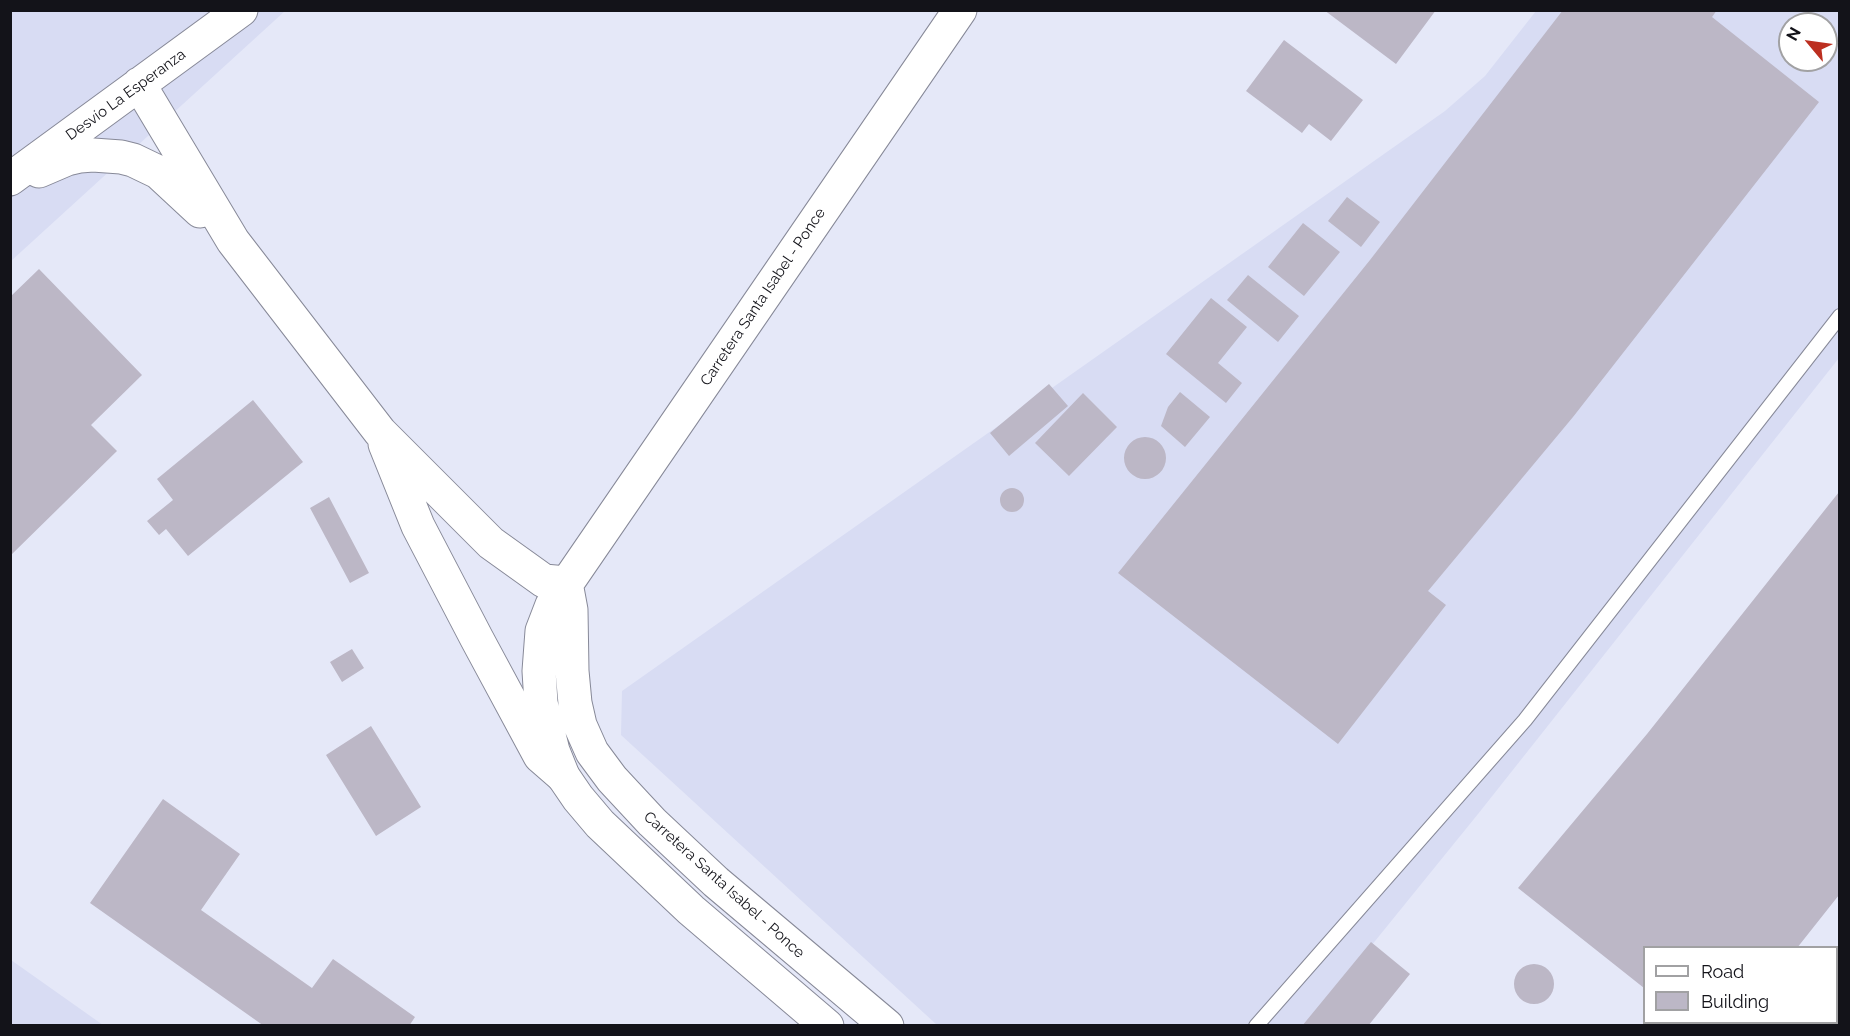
<!DOCTYPE html>
<meta charset="utf-8">
<style>
body{margin:0}
#map{position:relative;width:1850px;height:1036px;overflow:hidden;background:#e5e8f8;font-family:Raleway,sans-serif}
canvas{display:block}
.frame{position:absolute;inset:0;border:12px solid #131319;pointer-events:none}
.legend{position:absolute;left:1643px;top:946px;width:195px;height:78px;box-sizing:border-box;background:#fff;border:2px solid #a1a1a3;margin:0;padding:8px 10px;list-style:none;font-size:18px;color:#131319}
.legend li{display:flex;align-items:center;gap:12px;height:30px}
.legend b{width:30px;border:2px solid #a1a1a3}
.north{position:absolute;left:1778px;top:12px;width:60px;height:60px;box-sizing:border-box;background:#fff;border:2px solid #a1a1a3;border-radius:50%;rotate:299deg;font-size:16px;font-weight:700;line-height:24px;text-align:center;color:#131319}
.north::after{content:'';display:block;margin:auto;width:21px;height:27px;background:#bc2f20;clip-path:polygon(50% 0,100% 100%,50% 72%,0 100%)}
</style>
<div id="map">
<canvas width="1850" height="1036"></canvas>
<div class="frame"></div>
<ul class="legend">
<li><b style="height:8px;background:#fff"></b>Road</li>
<li><b style="height:16px;background:#bcb7c6"></b>Building</li>
</ul>
<div class="north">N</div>
</div>
<script>
const ctx = document.querySelector('canvas').getContext('2d');
ctx.lineJoin = 'round';
function paint(path, color) {
  ctx.fillStyle = color;
  ctx.fill(path, 'evenodd');
}
function poly(rows) {
  const path = new Path2D();
  for (const r of rows) {
    if (r.length === 3) {
      path.moveTo(r[0] + r[2], r[1]);
      path.arc(r[0], r[1], r[2], 0, 2 * Math.PI);
      continue;
    }
    path.moveTo(r[0], r[1]);
    for (let i = 2; i < r.length; i += 2) path.lineTo(r[i], r[i + 1]);
  }
  return path;
}
function trace(path, color, width, dash) {
  ctx.strokeStyle = color;
  ctx.lineWidth = width;
  ctx.lineCap = dash ? 'butt' : 'round';
  ctx.setLineDash(dash || []);
  ctx.stroke(path);
}
function drawText(font, color, halo, rows, align = 'center') {
  ctx.font = font + ' Raleway,sans-serif';
  ctx.lineWidth = 6;
  ctx.setLineDash([]);
  ctx.textBaseline = 'middle';
  ctx.strokeStyle = halo;
  ctx.fillStyle = color;
  for (const [text, x, y, turn = 0] of rows) {
    ctx.save();
    ctx.translate(x, y);
    ctx.rotate((+turn || 0) * Math.PI / 180);
    ctx.textAlign = isNaN(turn) ? turn : align;
    if (halo) ctx.strokeText(text, 0, 0);
    ctx.fillText(text, 0, 0);
    ctx.restore();
  }
}
const built = poly([
 [11,11,285,11,11,261],
 [1536,11,1839,11,1839,358,1478,814,1307,1025,937,1025,621,735,622,691,1445,111,1485,76],
 [1790,24,1826,24,1826,60,1790,60],
 [10,960,11,960,103,1025,11,1025]
]);
const building = poly([
 [1324,10,1436,10,1396,64],
 [1563,10,1717,10,1712,17,1819,102,1573,417,1428,591,1446,605,1338,744,1118,573,1370,260],
 [1284,40,1363,100,1331,141,1309,124,1302,133,1246,91],
 [1347,197,1380,222,1361,247,1328,221],
 [1303,223,1340,252,1304,296,1268,267],
 [39,269,142,375,91,425,117,451,10,556,10,297],
 [1248,275,1299,316,1278,342,1227,300],
 [1211,298,1247,327,1218,363,1242,383,1226,403,1166,354],
 [1049,384,1068,406,1009,456,990,433],
 [1180,392,1210,417,1185,447,1161,426,1168,407],
 [1083,393,1117,427,1069,476,1035,443],
 [253,400,303,462,188,556,166,529,159,535,147,521,173,500,157,479],
 [1145,458,21],
 [1012,500,12],
 [1839,492,1839,895,1797,948,1644,948,1644,988,1518,888,1647,734],
 [329,497,369,573,350,583,310,508],
 [352,649,364,668,342,682,330,662],
 [371,726,421,807,376,836,326,755],
 [163,799,240,854,201,910,312,988,333,959,415,1017,409,1026,264,1026,90,903],
 [1371,942,1410,974,1368,1026,1302,1026],
 [1534,984,20],
 [1689,1023,1735,1023,1733,1026,1692,1026]
]);
const service = poly([
 [1256,1026,1525,720,1840,316]
]);
const secondary = poly([
 [139,84,233,241,380,432,491,543,544,581,566,583],
 [39,171,67,159,80,156,93,155,121,157,133,160,158,172,200,211],
 [10,179,241,10],
 [385,444,418,526,477,639,540,756,563,776]
]);
const primary = poly([
 [566,583,571,610,572,671,575,703,580,725,592,752,612,779,652,822,716,882,887,1026],
 [827,1026,691,910,600,824,578,798,563,776,553,751,541,703,539,671,542,631,552,605,960,10]
]);
const streetNames = [
 ["Desvío La Esperanza",126,95,-36],
 ["Carretera Santa Isabel - Ponce",763,297,-56],
 ["Carretera Santa Isabel - Ponce",724,885,42]
];
paint(built, '#d8dcf3');
paint(building, '#bcb7c6');
trace(service, '#878998', 16);
trace(secondary, '#878998', 35);
trace(primary, '#878998', 35);
trace(service, '#fff', 14);
trace(secondary, '#fff', 33);
trace(primary, '#fff', 33);
drawText('15px', '#131319', '#fff', streetNames);
</script>
